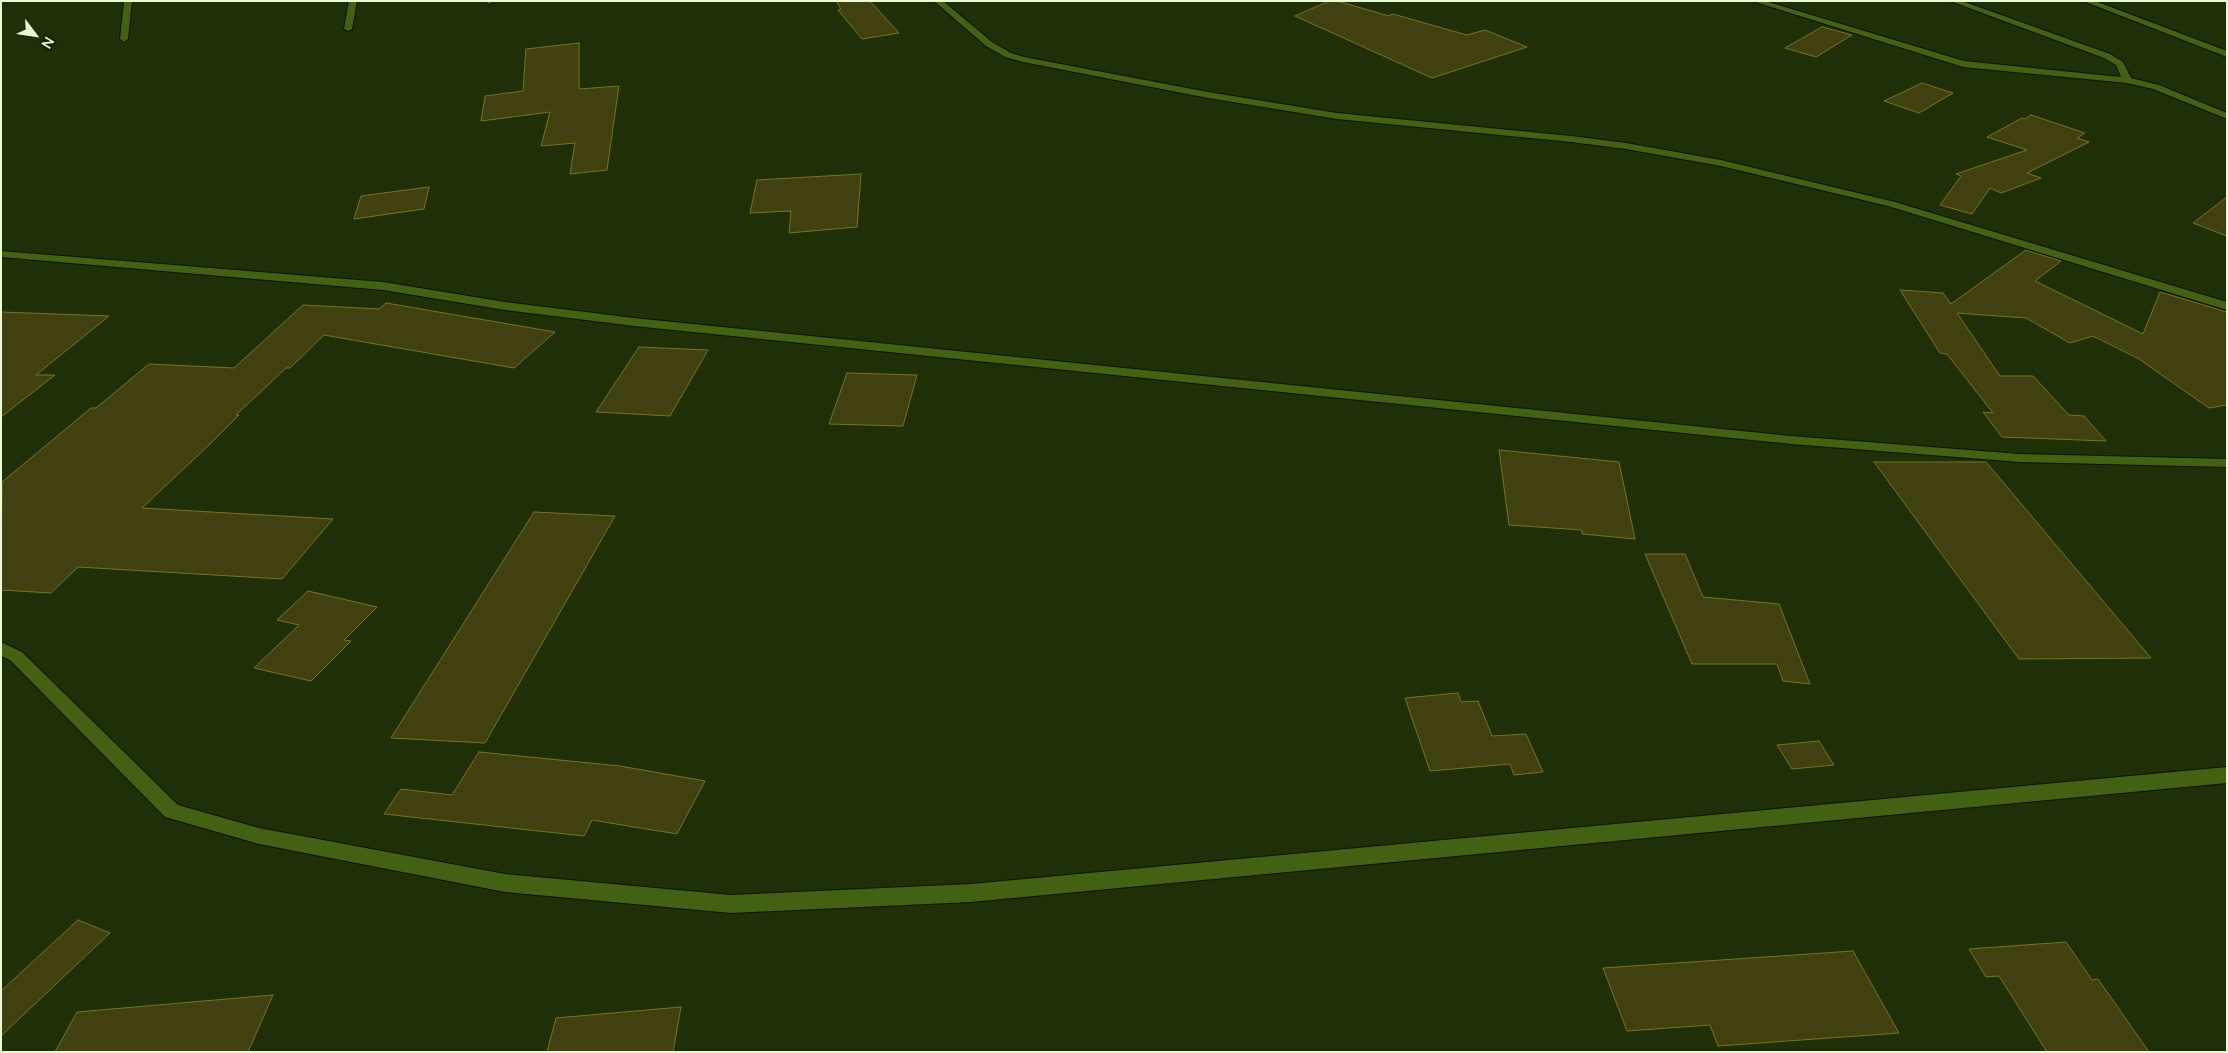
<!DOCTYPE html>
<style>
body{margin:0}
#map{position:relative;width:2228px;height:1053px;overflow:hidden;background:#1f2f07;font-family:Lato,sans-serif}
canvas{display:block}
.frame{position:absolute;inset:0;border:2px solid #e9fbd5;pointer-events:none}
.north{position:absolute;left:10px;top:10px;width:50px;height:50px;-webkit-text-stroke:4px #162500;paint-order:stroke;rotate:121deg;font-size:14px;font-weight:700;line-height:20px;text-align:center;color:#e9fbd5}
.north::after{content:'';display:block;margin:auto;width:18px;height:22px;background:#e9fbd5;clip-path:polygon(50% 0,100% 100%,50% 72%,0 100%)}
</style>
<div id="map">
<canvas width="2228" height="1053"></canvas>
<div class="frame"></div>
<div class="north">N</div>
</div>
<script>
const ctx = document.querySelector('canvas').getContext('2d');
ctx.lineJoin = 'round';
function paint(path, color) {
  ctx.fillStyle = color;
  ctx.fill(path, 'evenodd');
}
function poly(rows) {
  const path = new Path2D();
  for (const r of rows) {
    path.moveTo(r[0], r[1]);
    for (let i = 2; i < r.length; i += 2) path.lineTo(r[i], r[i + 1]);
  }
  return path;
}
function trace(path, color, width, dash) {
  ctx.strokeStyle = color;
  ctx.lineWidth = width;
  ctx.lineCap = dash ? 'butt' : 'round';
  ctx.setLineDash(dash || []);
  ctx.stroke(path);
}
const building = poly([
 [836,1,870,1,899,33,862,39,838,10,841,9,836,1],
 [1329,1,1337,1,1389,16,1393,14,1467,35,1485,30,1527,47,1432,78,1295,16,1329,1],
 [1822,27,1852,35,1816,57,1785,48,1822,27],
 [579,43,579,89,619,86,607,170,570,174,575,143,541,146,550,112,481,121,485,96,523,91,526,49,579,43],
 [1922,83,1953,93,1919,113,1884,101,1922,83],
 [2031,115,2085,133,2077,138,2089,142,2027,173,2041,178,2001,193,1990,188,1972,214,1940,205,1961,176,1956,174,2027,150,1987,137,2022,118,2025,119,2031,115],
 [861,174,857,227,789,233,791,211,750,213,757,180,861,174],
 [429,187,424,209,354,219,361,196,429,187],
 [2227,197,2227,236,2193,223,2227,197],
 [2026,250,2061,261,2035,281,2143,334,2160,292,2227,312,2227,405,2209,408,2139,359,2093,336,2070,343,2026,318,1957,313,2000,376,2033,376,2069,415,2084,416,2106,441,2002,437,1983,412,1993,413,1947,354,1940,353,1900,290,1943,293,1951,304,2026,250],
 [386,303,555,332,514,368,324,335,290,368,286,368,236,415,239,415,209,445,142,508,333,519,282,579,78,567,51,593,1,590,2,482,91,408,96,408,149,364,234,368,303,305,379,309,386,303],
 [1,312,109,316,36,375,55,375,1,417,1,312],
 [639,347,708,350,670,416,596,412,639,347],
 [847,373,917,375,903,426,829,424,847,373],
 [1499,450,1619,462,1635,539,1582,534,1582,530,1509,525,1499,450],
 [1874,462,1986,462,2151,658,2019,659,1874,462],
 [534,512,615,516,485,743,391,738,534,512],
 [1645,554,1685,554,1703,597,1779,604,1810,684,1783,681,1777,664,1692,664,1645,554],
 [308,591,377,607,344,640,351,641,311,681,254,668,299,625,277,620,308,591],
 [1458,693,1461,702,1478,701,1492,736,1526,734,1543,772,1514,775,1510,764,1430,771,1405,698,1458,693],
 [1819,741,1834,765,1792,769,1777,745,1819,741],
 [479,752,620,766,705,781,677,834,592,820,584,836,384,814,401,789,452,795,479,752],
 [78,920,110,933,1,1036,1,991,78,920],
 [2066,942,2092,980,2098,979,2149,1052,2047,1052,1999,976,1986,977,1969,949,2066,942],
 [1853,951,1899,1033,1718,1046,1710,1025,1627,1031,1603,968,1853,951],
 [273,995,248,1052,55,1052,77,1012,273,995],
 [681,1007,673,1052,547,1052,556,1018,681,1007]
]);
const street = poly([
 [124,1,132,1,128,39,124,42,120,39,124,1],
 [349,1,357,1,352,29,348,31,344,29,349,1],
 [485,1,493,1,493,2,489,4,485,1],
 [934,1,943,1,992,42,1011,53,1024,57,1208,92,1337,113,1571,136,1626,143,1721,160,1895,202,2227,302,2227,310,1888,206,1721,166,1626,149,1571,142,1337,119,1208,98,1023,62,1005,57,986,46,934,1],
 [1752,1,1765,1,1964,61,2121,77,2116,65,2104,58,1950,1,1962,1,2110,54,2123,62,2131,78,2159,85,2227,113,2227,119,2153,89,2127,83,1963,67,1752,1],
 [2083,1,2095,1,2227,51,2227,57,2083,1],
 [1,251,383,282,505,302,634,318,1791,436,2020,454,2227,459,2227,467,2020,462,1791,444,634,326,505,310,383,290,1,257,1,251],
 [1,642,22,652,178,805,259,828,505,874,731,895,971,884,2227,767,2227,783,971,902,731,913,505,892,259,844,165,817,10,660,1,656,1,642]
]);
paint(building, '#414010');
trace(building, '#77751c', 1);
trace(street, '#0c1501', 2);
paint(street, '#446013');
</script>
